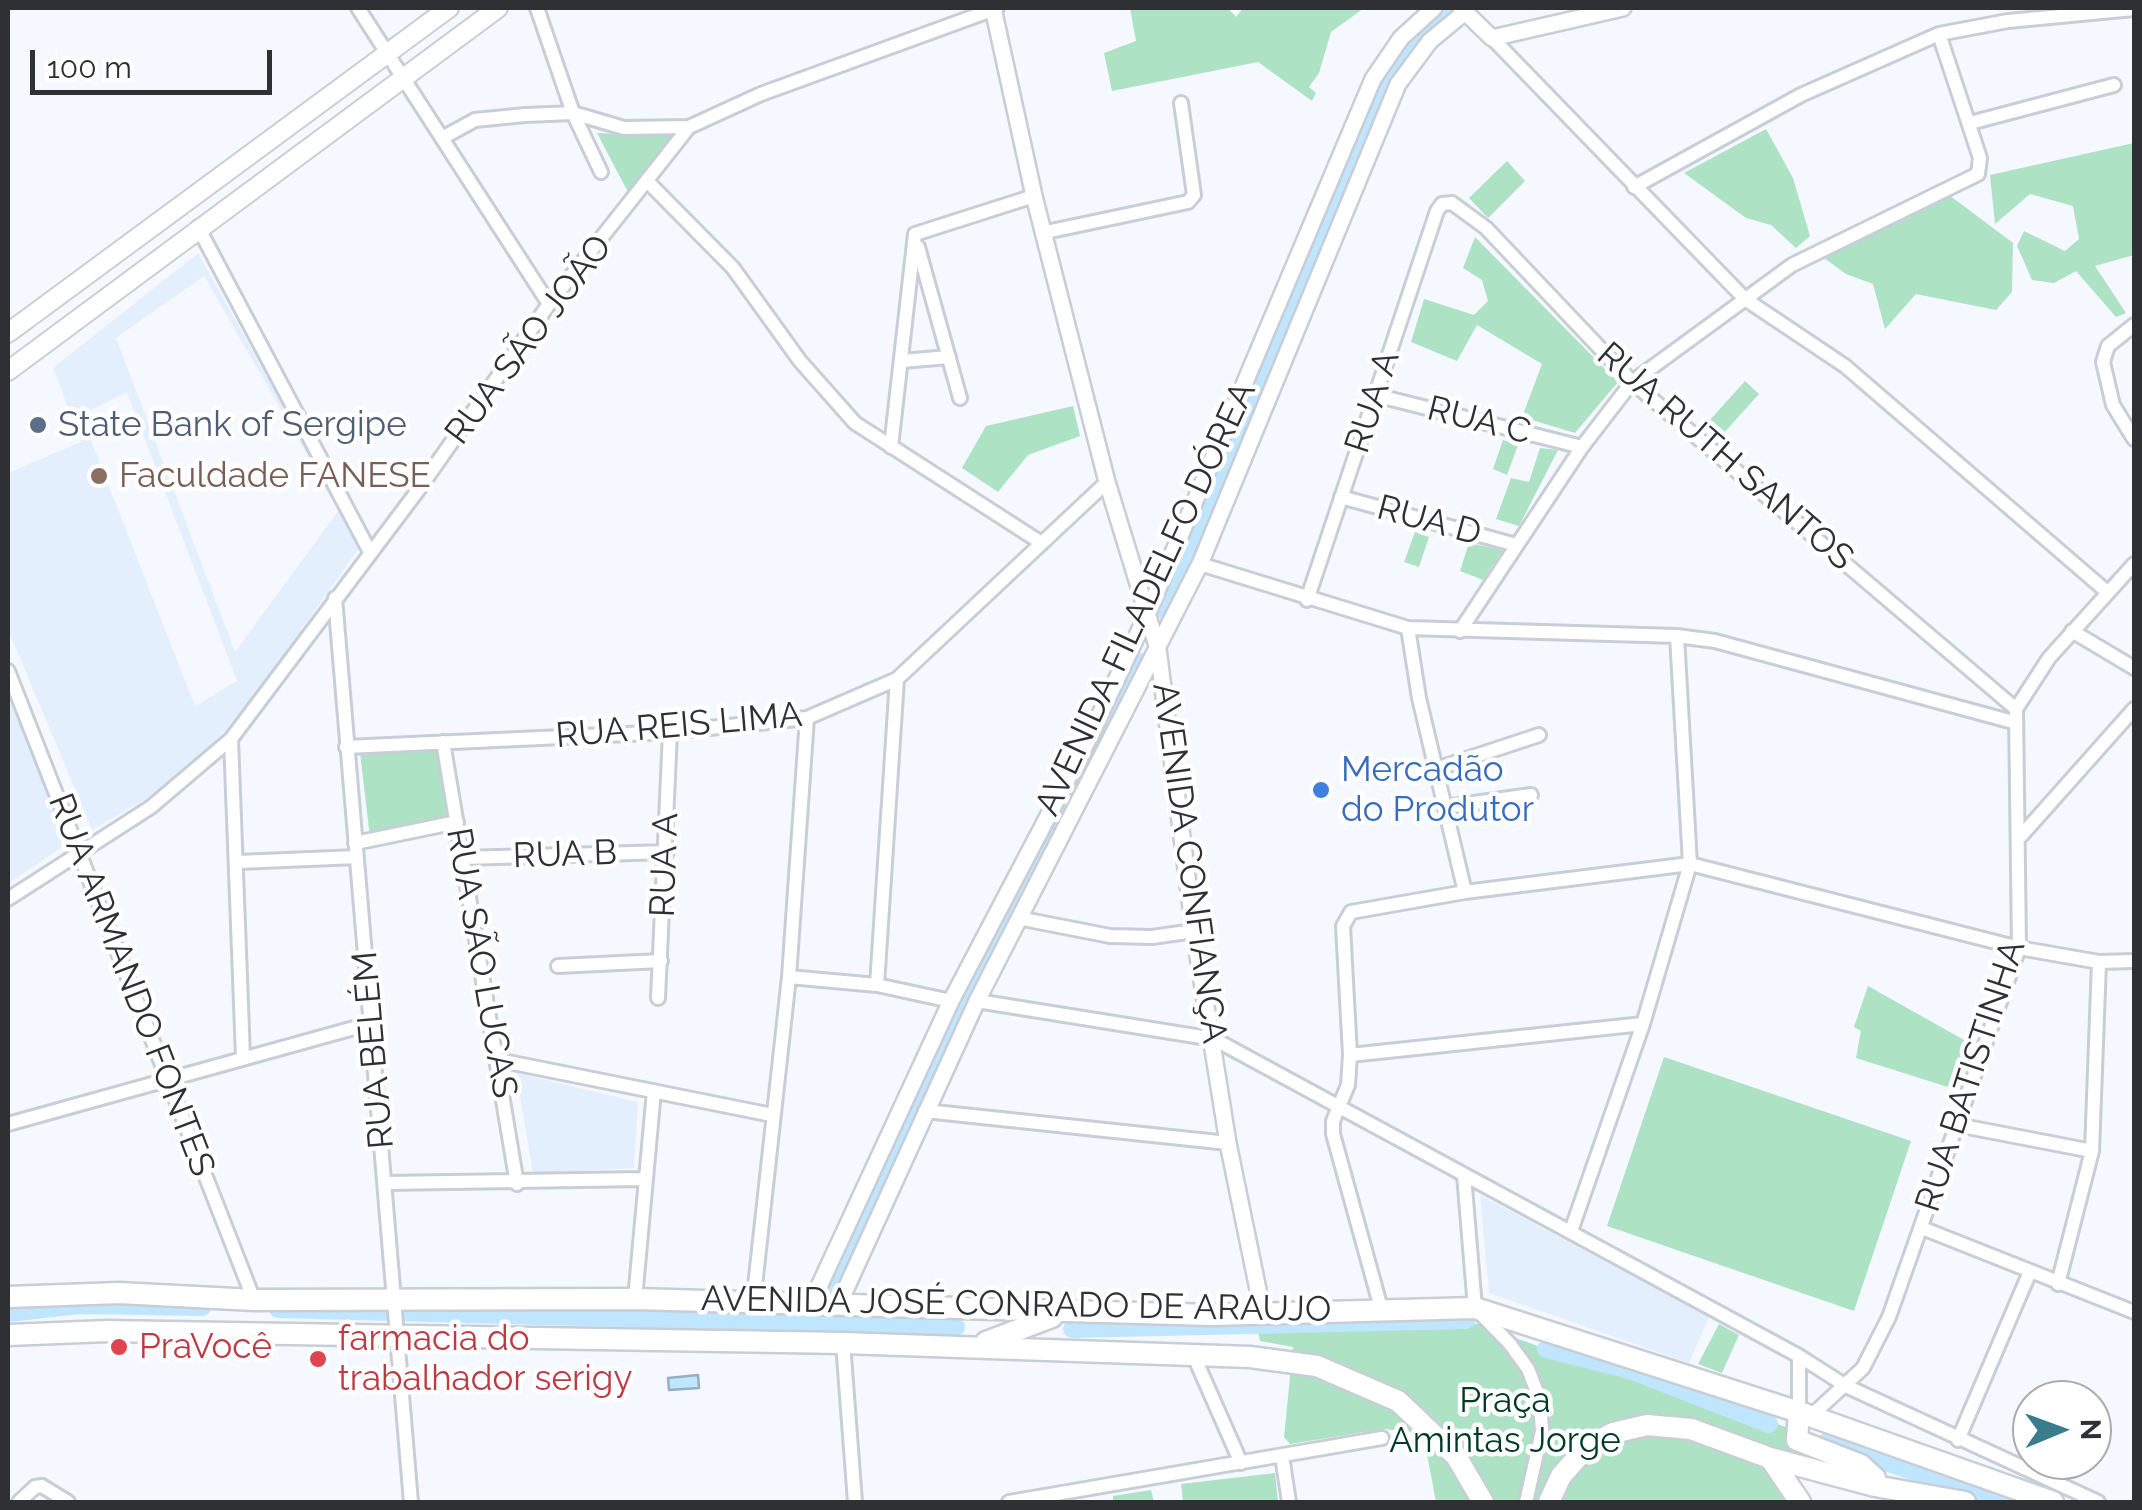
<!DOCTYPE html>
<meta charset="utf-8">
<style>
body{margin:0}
#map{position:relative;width:2142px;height:1510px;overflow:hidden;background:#f5f8fe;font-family:Raleway,sans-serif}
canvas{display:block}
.frame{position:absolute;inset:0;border:10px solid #2e3033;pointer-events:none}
.north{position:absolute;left:2012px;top:1380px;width:100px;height:100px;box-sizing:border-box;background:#fff;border:2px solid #abacad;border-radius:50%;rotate:89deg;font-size:28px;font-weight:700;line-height:40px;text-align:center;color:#2e3033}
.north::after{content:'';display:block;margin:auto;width:35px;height:45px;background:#397c8d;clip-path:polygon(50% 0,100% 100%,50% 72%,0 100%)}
.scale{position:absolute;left:30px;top:50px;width:242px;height:45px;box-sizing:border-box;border:5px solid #2e3033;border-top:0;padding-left:12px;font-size:30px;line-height:35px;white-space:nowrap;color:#2e3033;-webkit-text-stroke:8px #fff;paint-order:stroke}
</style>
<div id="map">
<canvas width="2142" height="1510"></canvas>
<div class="frame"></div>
<div class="north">N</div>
<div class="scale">100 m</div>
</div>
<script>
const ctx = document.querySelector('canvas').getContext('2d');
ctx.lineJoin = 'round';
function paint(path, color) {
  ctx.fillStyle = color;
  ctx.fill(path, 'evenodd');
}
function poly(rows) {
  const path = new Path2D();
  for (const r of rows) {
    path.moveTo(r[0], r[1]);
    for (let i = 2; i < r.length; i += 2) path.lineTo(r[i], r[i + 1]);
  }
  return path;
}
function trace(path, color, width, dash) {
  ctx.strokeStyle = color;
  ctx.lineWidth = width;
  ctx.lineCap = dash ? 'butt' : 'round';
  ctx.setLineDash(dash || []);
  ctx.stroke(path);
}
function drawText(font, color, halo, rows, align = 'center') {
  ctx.font = font + ' Raleway,sans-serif';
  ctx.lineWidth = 9;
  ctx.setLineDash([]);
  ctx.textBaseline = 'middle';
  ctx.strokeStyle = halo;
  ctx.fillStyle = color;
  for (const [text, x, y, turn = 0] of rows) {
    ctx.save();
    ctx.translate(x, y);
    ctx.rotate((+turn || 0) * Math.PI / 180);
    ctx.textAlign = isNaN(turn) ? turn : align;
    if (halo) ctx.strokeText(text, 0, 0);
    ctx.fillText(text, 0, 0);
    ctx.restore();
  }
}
const built = poly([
 [198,253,361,545,261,687,203,757,170,785,92,830,8,629,8,473,81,442,53,368],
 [204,276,339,510,235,652,116,338],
 [127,392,237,681,195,706,81,415],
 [8,689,65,845,8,884],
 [516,1073,638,1102,634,1168,533,1173],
 [1480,1195,1709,1317,1689,1363,1489,1293]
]);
const green = poly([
 [1130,8,1228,8,1236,17,1243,8,1364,8,1331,32,1319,73,1309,87,1316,93,1312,101,1258,62,1112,91,1104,53,1136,41],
 [1766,129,1793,178,1810,236,1796,248,1771,225,1746,218,1684,173],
 [597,133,673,136,644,184,630,196],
 [2134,143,2134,255,2095,266,2126,313,2116,317,2076,271,2054,283,2032,280,2017,246,2024,231,2065,251,2079,239,2073,206,2030,194,1995,224,1990,175],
 [1507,161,1525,181,1488,218,1469,198],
 [1949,195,2013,243,2012,292,1996,310,1916,294,1885,329,1873,284,1846,274,1824,258],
 [1475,237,1618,382,1575,433,1522,417,1542,364,1477,325,1457,361,1411,342,1424,299,1474,315,1488,301,1482,280,1463,268],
 [1745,381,1759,394,1723,434,1709,421],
 [1073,406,1080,436,1028,455,998,492,962,468,986,426],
 [1503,440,1518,445,1507,475,1493,469],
 [1540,448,1558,450,1519,526,1496,519,1511,478,1529,482],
 [1415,532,1429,537,1419,567,1404,562],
 [1469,543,1503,550,1483,580,1460,571],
 [442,744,453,828,370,838,360,752],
 [1868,986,1973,1045,1954,1089,1856,1058,1861,1031,1854,1027],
 [1664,1057,1911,1141,1854,1311,1607,1226],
 [1466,1320,1546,1349,1630,1370,1810,1436,1802,1458,1775,1451,1789,1502,1436,1502,1425,1444,1412,1432,1384,1429,1290,1444,1284,1437,1293,1347,1260,1341,1258,1331],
 [1719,1324,1739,1335,1722,1373,1698,1364],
 [1275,1473,1278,1502,1183,1502,1181,1484],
 [1151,1490,1154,1502,1113,1502,1113,1496]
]);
const water = poly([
 [698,1375,699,1388,669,1390,668,1378,698,1375]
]);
const canal = poly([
 [1166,612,1389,70,1458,8],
 [278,1309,956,1327],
 [8,1313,80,1305,202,1307],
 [824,1314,973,990,1075,781,1140,662],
 [1072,1329,1466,1320],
 [1546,1349,1630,1370,1769,1424],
 [1826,1442,2005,1502]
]);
const minor = poly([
 [358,8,549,304],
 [537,8,573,113,601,172],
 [1492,38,1745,299,1845,366,2106,591],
 [1970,123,2114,85],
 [442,138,475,120,525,115,573,113,624,128,689,127],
 [647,181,733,268,800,361,855,423,1040,542],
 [1634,187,1801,95,1939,34,2008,21,2134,9],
 [198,227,370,552],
 [1046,232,1188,202,1194,195,1181,103],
 [918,247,960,398],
 [2134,325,2108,346,2103,362,2113,405,2134,439],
 [902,361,949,357],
 [1375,395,1582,447],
 [891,447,915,234,1034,196],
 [1341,497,1516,545],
 [1200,564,1408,628,1677,636,1715,641,2013,722],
 [335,598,411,1502],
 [1307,600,1437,211,1442,204,1452,203,1486,228,1632,382,2016,709],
 [1408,628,1419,698,1465,892],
 [1460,631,1582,447,1632,382,1792,265,1978,174,1980,158,1939,34],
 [2072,631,2134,668],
 [8,671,254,1300],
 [231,739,243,1057],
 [443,742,517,1184],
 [346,747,670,732,807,718,897,679,1107,482],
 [1436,769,1539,735],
 [1445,807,1531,795],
 [2021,836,2134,709],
 [355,843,457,822],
 [463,858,667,852],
 [238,862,357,857],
 [8,899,151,807,231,739,416,493,549,304,689,127,761,94,997,8],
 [1018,918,1110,936,1152,937,1194,931],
 [558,966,661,961],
 [789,977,877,985,951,1001],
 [877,985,897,679],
 [658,998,670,732],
 [977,1001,1214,1039,1799,1356,1846,1386,2098,1502],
 [1350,1055,1643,1024],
 [498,1060,772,1115],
 [925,1111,1228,1143],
 [8,1124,372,1023],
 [1957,1125,2092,1151],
 [1464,1175,1475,1308,1510,1344,1528,1369,1540,1400,1542,1431,1526,1502],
 [386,1183,644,1179],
 [1922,1228,2134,1312],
 [1571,1231,1643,1024,1690,864,1677,636],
 [2058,1284,2092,1151,2099,962],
 [635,1299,654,1091],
 [753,1304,789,977,807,718],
 [1381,1308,1333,1134,1333,1121,1348,1085,1350,1055,1343,926,1351,912,1465,892,1690,864,2019,948,2099,962,2134,961],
 [843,1343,855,1502],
 [1193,1354,1241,1463],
 [1799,1356,1799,1412],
 [1811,1416,1863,1368,1889,1317,2019,948,2016,709,2049,658,2134,564],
 [1958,1440,2029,1274],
 [1282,1456,1289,1502],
 [19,1502,35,1487,42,1486,68,1502],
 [1009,1502,1382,1438]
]);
const tertiary = poly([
 [993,8,1034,196,1107,482,1158,649,1194,931,1228,1143,1263,1314],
 [1461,8,1492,38,1623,8],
 [810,1306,951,1001,1089,738,1148,612,1373,79,1401,38,1434,8],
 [838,1306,977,1001,1200,564,1398,84,1430,41,1465,12]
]);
const secondary = poly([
 [8,333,449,8],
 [8,371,498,8]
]);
const primary = poly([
 [8,1297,119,1293,254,1300,635,1299,1212,1315,1475,1308,1799,1412,2053,1502],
 [8,1335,107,1331,843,1343,1250,1357,1317,1366,1398,1401,1456,1456,1483,1502],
 [986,1342,1052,1317],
 [1799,1412,1797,1440,1861,1465,1875,1478,1875,1486],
 [1770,1458,1800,1502],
 [1549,1502,1561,1476,1586,1448,1613,1433,1647,1425,1691,1429,1770,1458,1875,1486,1965,1502]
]);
const markers = [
 [38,425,10,"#5c6f8a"],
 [99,476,10,"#8d6e63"],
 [1321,790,10,"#3f7fe0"],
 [119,1347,10,"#e0444e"],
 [318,1359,10,"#e0444e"]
];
const streetNames = [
 ["RUA SÃO JOÃO",529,340,-53],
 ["RUA A",1373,402,-72],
 ["RUA C",1479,421,14],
 ["RUA RUTH SANTOS",1725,457,41],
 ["RUA D",1429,521,15],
 ["AVENIDA FILADELFO DÓREA",1146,599,-65],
 ["RUA REIS LIMA",679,726,-5],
 ["RUA B",565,855,-2],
 ["AVENIDA CONFIANÇA",1189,863,82],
 ["RUA A",665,865,-88],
 ["RUA SÃO LUCAS",481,963,80],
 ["RUA ARMANDO FONTES",131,985,69],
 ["RUA BELÉM",374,1050,-95],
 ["RUA BATISTINHA",1971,1076,-72],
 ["AVENIDA JOSÉ CONRADO DE ARAUJO",1016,1305,1]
];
const serviceNames = [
 ["State Bank of Sergipe",58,425]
];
const educationNames = [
 ["Faculdade FANESE",119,476]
];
const shopNames = [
 ["Mercadão",1341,770],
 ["do Produtor",1341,810]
];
const healthNames = [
 ["farmacia do",338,1339],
 ["trabalhador serigy",338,1379],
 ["PraVocê",139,1347]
];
const parkNames = [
 ["Praça",1505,1401],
 ["Amintas Jorge",1505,1441]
];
paint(built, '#e4effe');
paint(green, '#ade2c5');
paint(water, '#c0e5fe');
trace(water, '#94afc1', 2.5);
trace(canal, '#c0e5fe', 18);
trace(minor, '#c8ced6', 18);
trace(tertiary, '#c8ced6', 20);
trace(secondary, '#c8ced6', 22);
trace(primary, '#c8ced6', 25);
trace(minor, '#fff', 12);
trace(tertiary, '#fff', 15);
trace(secondary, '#fff', 18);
trace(primary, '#fff', 20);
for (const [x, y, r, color] of markers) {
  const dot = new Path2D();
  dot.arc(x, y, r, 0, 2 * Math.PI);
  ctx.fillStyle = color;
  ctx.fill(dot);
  trace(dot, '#fff', 4);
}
drawText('35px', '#2e3033', '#fff', streetNames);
drawText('35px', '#4e5e75', '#fff', serviceNames, 'left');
drawText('35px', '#785e54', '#fff', educationNames, 'left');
drawText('35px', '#366cbe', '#fff', shopNames, 'left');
drawText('35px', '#be3a42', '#fff', healthNames, 'left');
drawText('35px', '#003a24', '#fff', parkNames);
</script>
